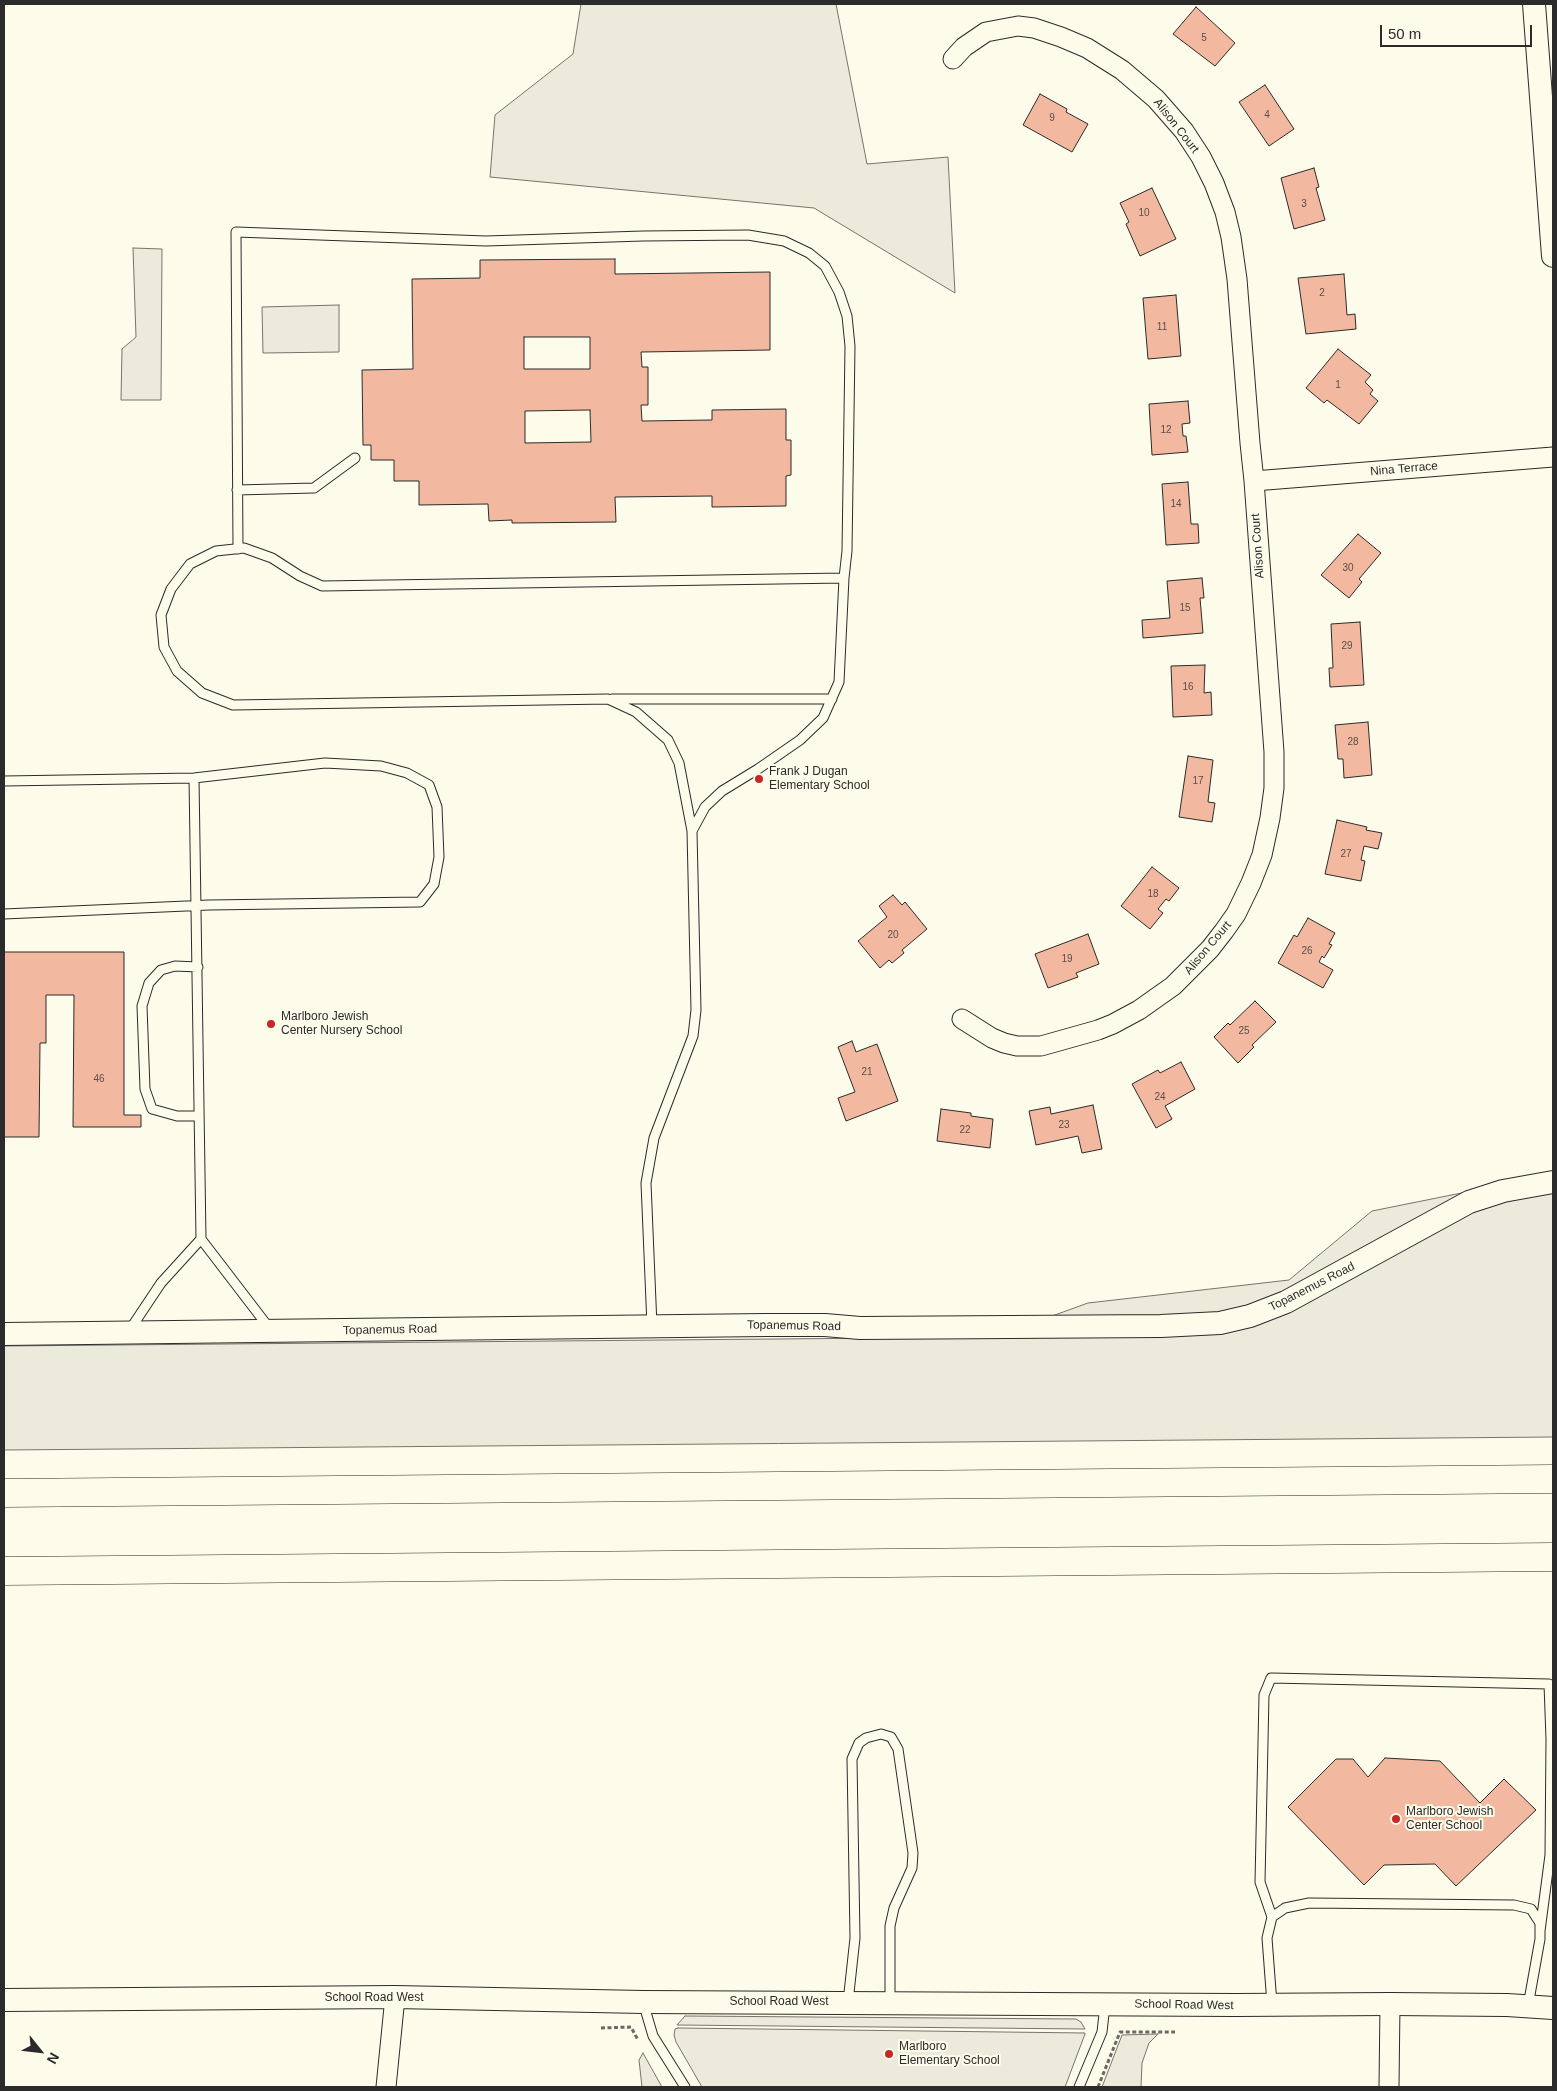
<!DOCTYPE html>
<style>
body{margin:0}
#map{position:relative;width:1557px;height:2091px;overflow:hidden;background:#fdfbea;font-family:Arial,sans-serif}
canvas{display:block}
.frame{position:absolute;inset:0;border:5px solid #2b2b2b;pointer-events:none}
.north{position:absolute;left:15px;top:2026px;width:50px;height:50px;-webkit-text-stroke:4px #fdfbea;paint-order:stroke;rotate:119deg;font-size:14px;font-weight:700;line-height:20px;text-align:center;color:#2b2b2b}
.north::after{content:'';display:block;margin:auto;width:18px;height:22px;background:#2b2b2b;clip-path:polygon(50% 0,100% 100%,50% 72%,0 100%)}
.scale{position:absolute;left:1380px;top:25px;width:152px;height:22px;box-sizing:border-box;border:2px solid #2b2b2b;border-top:0;padding-left:6px;font-size:15px;line-height:18px;white-space:nowrap;color:#2b2b2b;-webkit-text-stroke:4px #fdfbea;paint-order:stroke}
</style>
<div id="map">
<canvas width="1557" height="2091"></canvas>
<div class="frame"></div>
<div class="north">N</div>
<div class="scale">50 m</div>
</div>
<script>
const ctx = document.querySelector('canvas').getContext('2d');
ctx.lineJoin = 'round';
function paint(path, color) {
  ctx.fillStyle = color;
  ctx.fill(path, 'evenodd');
}
function poly(rows) {
  const path = new Path2D();
  for (const r of rows) {
    path.moveTo(r[0], r[1]);
    for (let i = 2; i < r.length; i += 2) path.lineTo(r[i], r[i + 1]);
  }
  return path;
}
function trace(path, color, width, dash) {
  ctx.strokeStyle = color;
  ctx.lineWidth = width;
  ctx.lineCap = dash ? 'butt' : 'round';
  ctx.setLineDash(dash || []);
  ctx.stroke(path);
}
function drawText(font, color, halo, rows, align = 'center') {
  ctx.font = font + ' Arial,sans-serif';
  ctx.lineWidth = 4;
  ctx.setLineDash([]);
  ctx.textBaseline = 'middle';
  ctx.strokeStyle = halo;
  ctx.fillStyle = color;
  for (const [text, x, y, turn = 0] of rows) {
    ctx.save();
    ctx.translate(x, y);
    ctx.rotate((+turn || 0) * Math.PI / 180);
    ctx.textAlign = isNaN(turn) ? turn : align;
    if (halo) ctx.strokeText(text, 0, 0);
    ctx.fillText(text, 0, 0);
    ctx.restore();
  }
}
const green = poly([
 [581,4,836,4,867,164,948,157,955,293,814,208,490,177,495,115,573,54,581,4],
 [133,248,162,249,161,400,121,400,122,349,136,337,133,248],
 [339,305,339,352,263,353,262,307,339,305],
 [1553,1168,1553,1437,4,1450,4,1346,994,1337,1088,1303,1289,1280,1372,1211,1551,1175,1553,1168],
 [685,2016,1076,2019,1081,2022,1085,2029,677,2025,685,2016],
 [678,2028,1085,2033,1085,2034,1065,2087,702,2087,676,2042,674,2035,675,2029,678,2028],
 [1158,2034,1149,2043,1142,2063,1141,2087,1102,2087,1122,2035,1158,2034],
 [643,2053,662,2087,642,2087,639,2060,643,2053]
]);
const building = poly([
 [1196,7,1235,43,1215,66,1173,34,1196,7],
 [1265,85,1294,129,1269,146,1239,102,1265,85],
 [1040,94,1067,109,1066,112,1088,124,1072,152,1023,125,1040,94],
 [1314,168,1319,187,1316,188,1325,220,1294,229,1281,178,1314,168],
 [1152,188,1176,239,1140,256,1126,224,1129,222,1120,203,1152,188],
 [615,259,615,274,770,272,770,350,641,352,642,367,648,367,648,405,641,405,642,421,712,420,712,410,786,409,786,440,791,440,791,475,786,476,786,506,712,507,712,496,615,497,616,522,512,523,512,520,489,521,488,504,419,505,419,481,394,481,394,460,371,460,371,445,363,445,362,370,413,369,412,279,480,278,480,260,615,259],
 [524,337,590,337,590,369,524,369,524,337],
 [590,410,591,442,525,443,525,411,590,410],
 [1344,274,1347,315,1355,314,1356,329,1306,334,1298,278,1344,274],
 [1176,295,1181,356,1148,359,1143,298,1176,295],
 [1338,349,1371,375,1365,382,1373,390,1370,394,1378,401,1359,424,1327,400,1324,403,1306,388,1338,349],
 [1188,401,1190,423,1182,424,1183,436,1186,436,1188,452,1152,455,1149,404,1188,401],
 [1188,482,1191,524,1198,524,1199,543,1166,545,1162,484,1188,482],
 [1358,534,1381,553,1359,579,1362,582,1349,598,1321,575,1358,534],
 [1202,578,1204,598,1200,598,1203,633,1143,638,1142,620,1170,618,1167,581,1202,578],
 [1360,622,1364,685,1330,687,1329,668,1333,668,1331,624,1360,622],
 [1205,665,1204,693,1211,692,1212,715,1173,717,1171,666,1205,665],
 [1368,722,1372,775,1344,778,1343,759,1338,759,1335,725,1368,722],
 [1188,756,1213,760,1208,802,1215,803,1212,822,1179,817,1188,756],
 [1337,820,1367,827,1366,830,1382,833,1378,849,1364,846,1361,860,1365,861,1361,881,1325,874,1337,820],
 [1152,867,1179,888,1169,901,1166,899,1158,909,1163,913,1150,929,1121,906,1152,867],
 [893,895,902,905,905,902,927,929,902,950,904,953,892,963,889,960,880,968,858,941,887,917,879,906,893,895],
 [1308,918,1335,933,1329,944,1332,945,1324,958,1322,956,1319,962,1333,970,1323,988,1278,963,1294,935,1297,937,1308,918],
 [1088,934,1099,964,1076,973,1078,977,1048,988,1035,954,1088,934],
 [4,952,124,952,124,1115,141,1115,141,1127,73,1127,74,995,46,995,46,1043,40,1043,39,1137,4,1137,4,952],
 [1255,1001,1276,1022,1252,1045,1254,1047,1238,1063,1214,1037,1228,1023,1230,1025,1255,1001],
 [852,1041,856,1052,877,1044,898,1101,846,1121,838,1098,855,1092,838,1047,852,1041],
 [1181,1062,1195,1089,1165,1106,1172,1119,1156,1128,1132,1084,1158,1070,1160,1073,1181,1062],
 [1093,1105,1102,1149,1082,1153,1078,1136,1036,1145,1029,1111,1050,1107,1051,1114,1093,1105],
 [941,1109,971,1113,971,1116,993,1119,990,1148,937,1141,941,1109],
 [1385,1758,1440,1761,1480,1803,1504,1779,1536,1810,1456,1886,1435,1864,1384,1865,1364,1885,1288,1807,1336,1759,1353,1759,1368,1777,1385,1758]
]);
const path = poly([
 [601,2028,631,2027,638,2040],
 [1098,2087,1120,2032,1175,2032]
]);
const service = poly([
 [237,490,314,488,355,458],
 [238,549,236,232,486,241,643,236,748,235,784,241,809,253,825,266,839,292,847,316,850,346,847,551,844,578],
 [612,699,832,699],
 [194,778,201,1239,270,1329],
 [4,781,194,778,325,763,381,766,407,773,429,785,437,807,439,857,434,884,420,902,209,905,4,914],
 [198,967,175,966,161,970,149,983,142,1006,145,1089,152,1109,177,1116,199,1116],
 [652,1326,646,1183,654,1138,693,1036,696,1010,692,831,679,763,668,740,636,712,608,699,233,705,202,693,177,671,164,647,161,615,171,589,190,564,216,551,244,548,272,558,300,576,322,586,844,578,839,682,823,718,800,740,758,769,722,791,705,807,692,831],
 [129,1331,161,1283,201,1239],
 [1272,1917,1260,1882,1264,1695,1271,1678,1549,1684,1551,1739,1550,1855,1540,1931],
 [643,2002,653,2036,685,2087],
 [848,2002,855,1938,852,1759,859,1743,866,1738,881,1734,891,1737,898,1749,913,1853,912,1868,894,1908,890,1926,890,2002],
 [1272,2004,1267,1938,1272,1917,1285,1908,1309,1903,1514,1905,1531,1909,1540,1923,1540,1939,1528,2006],
 [1079,2087,1102,2032,1105,2005]
]);
const minor = poly([
 [953,59,964,47,986,32,1018,26,1034,28,1061,37,1087,48,1122,70,1156,99,1184,131,1201,157,1214,183,1225,212,1231,237,1237,279,1250,443,1254,481,1274,752,1274,788,1270,818,1262,855,1251,883,1236,914,1224,931,1210,949,1173,986,1139,1010,1113,1024,1098,1030,1041,1046,1017,1046,1004,1043,992,1038,962,1019],
 [1254,481,1553,457],
 [386,2087,395,1997],
 [1389,2087,1390,2004]
]);
const tertiary = poly([
 [1534,4,1553,256],
 [4,1334,766,1325,825,1325,860,1328,1161,1326,1220,1323,1250,1316,1286,1302,1469,1202,1503,1191,1553,1182],
 [4,2000,395,1997,643,2002,1236,2005,1390,2004,1507,2005,1553,2008]
]);
const motorway = poly([
 [4,1493,1553,1479],
 [4,1571,1553,1557]
]);
const markers = [
 [759,779,5,"#c62828"],
 [271,1024,5,"#c62828"],
 [1396,1819,5,"#c62828"],
 [889,2054,5,"#c62828"]
];
const numberNames = [
 ["5",1204,38],
 ["4",1267,115],
 ["9",1052,118],
 ["3",1304,204],
 ["10",1144,213],
 ["2",1322,293],
 ["11",1162,327],
 ["1",1338,385],
 ["12",1166,430],
 ["14",1176,504],
 ["30",1348,568],
 ["15",1185,608],
 ["29",1347,646],
 ["16",1188,687],
 ["28",1353,742],
 ["17",1198,781],
 ["27",1346,854],
 ["18",1153,894],
 ["20",893,935],
 ["26",1307,951],
 ["19",1067,959],
 ["25",1244,1031],
 ["21",867,1072],
 ["46",99,1079],
 ["24",1160,1097],
 ["23",1064,1125],
 ["22",965,1130]
];
const streetNames = [
 ["Alison Court",1176,126,52],
 ["Nina Terrace",1404,469,-5],
 ["Alison Court",1258,546,-94],
 ["Alison Court",1208,948,-50],
 ["Topanemus Road",1312,1287,-27],
 ["Topanemus Road",794,1326,1],
 ["Topanemus Road",390,1330,-1],
 ["School Road West",374,1998],
 ["School Road West",779,2002],
 ["School Road West",1184,2005,1]
];
const poiNames = [
 ["Frank J Dugan",769,772],
 ["Elementary School",769,786],
 ["Marlboro Jewish",281,1017],
 ["Center Nursery School",281,1031],
 ["Marlboro Jewish",1406,1812],
 ["Center School",1406,1826],
 ["Marlboro",899,2047],
 ["Elementary School",899,2061]
];
paint(green, '#ecebdb');
trace(green, '#74746e', 1);
paint(building, '#f2b8a0');
trace(building, '#2b2b2b', 1);
trace(service, '#2b2b2b', 11);
trace(minor, '#2b2b2b', 21);
trace(tertiary, '#2b2b2b', 24);
trace(motorway, '#2b2b2b', 29);
trace(path, '#6a6964', 3, [4, 2.5]);
trace(service, '#fdfbea', 9);
trace(minor, '#fdfbea', 19);
trace(tertiary, '#fdfbea', 22);
trace(motorway, '#fdfbea', 28);
for (const [x, y, r, color] of markers) {
  const dot = new Path2D();
  dot.arc(x, y, r, 0, 2 * Math.PI);
  ctx.fillStyle = color;
  ctx.fill(dot);
  trace(dot, '#fdfbea', 2);
}
drawText('10px', '#5d4e48', null, numberNames);
drawText('12px', '#2b2b2b', '#fdfbea', streetNames);
drawText('12px', '#2b2b2b', '#fdfbea', poiNames, 'left');
</script>
